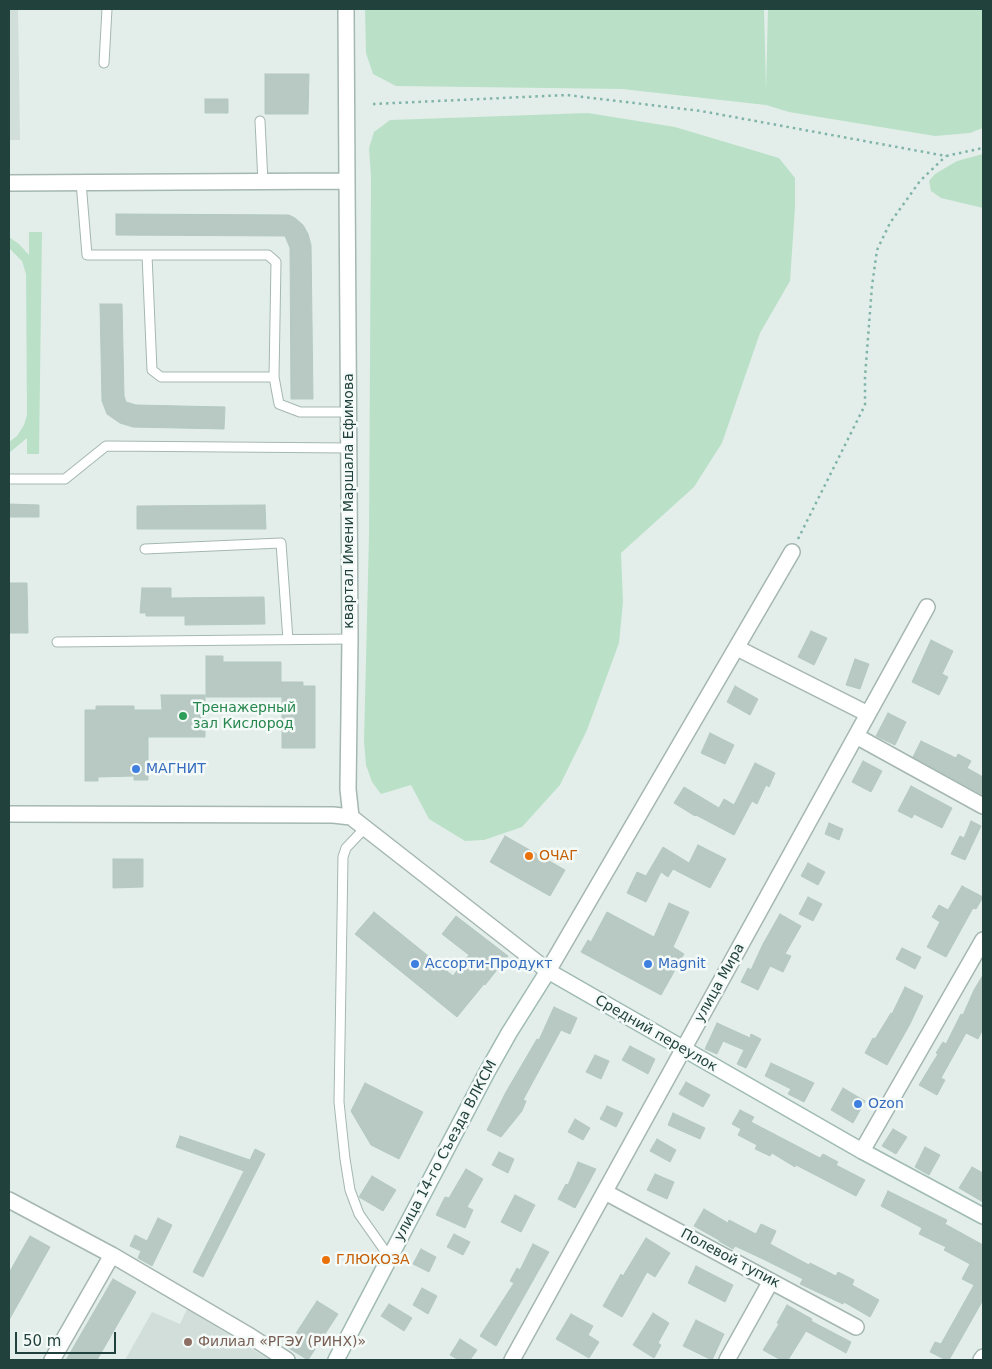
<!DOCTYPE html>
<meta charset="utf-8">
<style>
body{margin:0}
#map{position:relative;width:992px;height:1369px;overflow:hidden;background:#e3eeea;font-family:"DejaVu Sans",sans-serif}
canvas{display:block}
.frame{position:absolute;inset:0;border:10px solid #21413c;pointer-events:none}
.scale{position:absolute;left:15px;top:1332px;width:101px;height:22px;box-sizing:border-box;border:2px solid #21413c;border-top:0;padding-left:6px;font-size:15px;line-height:18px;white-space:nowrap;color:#21413c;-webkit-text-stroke:4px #f4faf7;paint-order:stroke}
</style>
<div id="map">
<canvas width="992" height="1369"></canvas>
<div class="frame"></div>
<div class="scale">50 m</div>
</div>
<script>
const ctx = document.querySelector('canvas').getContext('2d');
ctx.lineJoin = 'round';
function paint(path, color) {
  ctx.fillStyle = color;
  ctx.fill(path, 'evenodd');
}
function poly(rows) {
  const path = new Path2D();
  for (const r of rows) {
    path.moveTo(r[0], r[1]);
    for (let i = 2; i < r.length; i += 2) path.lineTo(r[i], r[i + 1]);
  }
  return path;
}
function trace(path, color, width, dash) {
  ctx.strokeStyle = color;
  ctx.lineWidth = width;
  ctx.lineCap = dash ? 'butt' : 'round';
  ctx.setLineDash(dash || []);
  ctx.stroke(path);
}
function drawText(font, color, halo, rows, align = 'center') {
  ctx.font = font + ' "DejaVu Sans",sans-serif';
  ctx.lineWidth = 5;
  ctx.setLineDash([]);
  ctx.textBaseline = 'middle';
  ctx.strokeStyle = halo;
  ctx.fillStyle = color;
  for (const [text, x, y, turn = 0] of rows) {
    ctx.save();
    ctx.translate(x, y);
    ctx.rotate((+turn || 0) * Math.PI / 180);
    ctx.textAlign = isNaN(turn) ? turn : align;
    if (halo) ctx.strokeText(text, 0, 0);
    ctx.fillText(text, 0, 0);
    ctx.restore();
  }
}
const built = poly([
 [9,9,18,9,20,140,9,140],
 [187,1309,270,1360,125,1360,152,1312,180,1324]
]);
const green = poly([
 [365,9,764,9,766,89,768,9,983,9,983,128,970,133,935,136,789,112,766,105,622,89,396,86,373,74,366,53],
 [588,113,675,127,779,158,795,178,795,208,790,281,760,333,722,443,694,487,621,553,623,602,619,643,587,730,560,785,522,827,484,840,465,841,429,819,411,785,381,794,372,782,366,765,364,741,369,535,371,176,369,148,374,132,390,120],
 [983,154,983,208,941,198,931,191,929,181,935,174,957,161],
 [29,232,42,232,39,454,27,454,27,438,9,453,9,442,17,436,24,425,27,415,26,274,22,261,9,248,9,237,19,244,29,255]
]);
const building = poly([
 [265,74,309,74,308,114,265,114,265,74],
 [205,99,228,99,228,113,205,113,205,99],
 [116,214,289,215,295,218,303,225,308,234,311,245,313,399,291,399,290,248,285,236,116,235,116,214],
 [100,304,122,304,124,396,126,402,136,405,225,407,224,429,133,427,120,423,107,414,102,401,100,304],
 [9,504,39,505,39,517,9,517,9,504],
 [265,505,266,529,137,529,137,506,265,505],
 [9,583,27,583,28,633,9,633,9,583],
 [142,588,171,588,171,598,264,597,265,624,185,625,185,616,146,616,146,613,140,613,142,588],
 [811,631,827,638,814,665,798,657,811,631],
 [931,640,953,651,942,674,948,677,939,695,912,682,931,640],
 [206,656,223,656,223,662,281,662,281,682,303,682,303,686,315,686,315,748,282,748,282,697,206,697,206,656],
 [855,659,869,664,860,689,846,685,855,659],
 [735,686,758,699,750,715,727,702,735,686],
 [161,695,205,695,205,737,148,737,148,780,134,780,134,776,98,777,98,781,85,781,85,710,96,710,96,706,134,706,134,710,162,710,161,695],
 [888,713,906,722,895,745,876,736,888,713],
 [710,733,734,745,725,764,701,753,710,733],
 [921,741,956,758,958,754,971,761,967,768,983,777,983,795,913,757,921,741],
 [863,761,882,771,871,792,852,782,863,761],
 [755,763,775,773,769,787,766,785,757,804,752,801,734,835,696,815,695,816,674,803,684,787,719,808,724,799,734,805,755,763],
 [911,786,952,808,942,828,914,814,912,818,898,811,911,786],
 [971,821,981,826,965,860,951,854,960,836,964,838,971,821],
 [829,823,843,829,839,840,825,834,829,823],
 [505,836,565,870,550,896,490,862,505,836],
 [698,845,726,859,710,888,673,869,668,877,661,872,646,902,627,893,637,872,646,876,663,847,689,863,698,845],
 [113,859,143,859,143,887,113,888,113,859],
 [808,863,825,872,818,885,801,876,808,863],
 [962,886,983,897,976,909,973,908,946,957,927,947,940,922,932,917,939,905,948,910,962,886],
 [808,897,822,904,813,921,799,914,808,897],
 [669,903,689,912,673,947,684,954,661,995,581,952,588,940,591,942,607,912,654,937,669,903],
 [374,912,453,976,469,955,442,934,456,916,508,956,485,985,484,984,457,1017,355,934,374,912],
 [780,914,801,926,785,954,791,956,783,972,770,966,758,990,741,982,748,968,751,970,763,944,780,914],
 [902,948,921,957,915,969,896,959,902,948],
 [983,975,983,1029,978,1039,966,1033,941,1078,945,1080,937,1095,919,1085,938,1054,936,1053,943,1042,946,1044,961,1014,963,1015,974,990,983,975],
 [905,987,923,996,910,1024,887,1065,865,1053,873,1038,875,1039,891,1013,892,1014,905,987],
 [554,1007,577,1018,570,1034,561,1030,523,1100,526,1101,522,1111,501,1137,487,1130,506,1092,537,1039,539,1040,554,1007],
 [717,1023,750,1038,751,1034,761,1039,746,1068,737,1064,744,1050,723,1041,717,1054,705,1049,717,1023],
 [630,1046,655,1059,648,1074,622,1060,630,1046],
 [595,1055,609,1061,601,1079,586,1072,595,1055],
 [771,1063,814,1083,804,1102,788,1094,791,1089,765,1076,771,1063],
 [686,1082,710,1095,703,1107,679,1094,686,1082],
 [365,1083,423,1112,399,1159,371,1145,351,1111,365,1083],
 [843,1088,865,1101,853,1123,831,1110,843,1088],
 [607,1106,623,1113,616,1127,600,1119,607,1106],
 [740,1110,754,1117,751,1122,820,1158,823,1154,838,1162,836,1165,865,1180,856,1196,796,1165,795,1167,772,1153,770,1156,755,1149,757,1145,738,1135,741,1129,732,1124,740,1110],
 [673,1113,705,1128,700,1139,668,1125,673,1113],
 [575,1119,590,1128,583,1140,568,1132,575,1119],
 [893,1129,907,1137,896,1154,882,1146,893,1129],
 [180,1136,250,1160,255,1149,265,1154,203,1277,193,1272,244,1171,176,1147,180,1136],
 [657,1139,676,1150,670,1162,650,1151,657,1139],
 [925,1147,940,1155,929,1175,915,1167,925,1147],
 [499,1152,514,1159,508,1173,492,1165,499,1152],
 [578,1162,596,1169,575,1208,558,1199,566,1184,568,1185,578,1162],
 [972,1167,983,1173,983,1202,959,1188,972,1167],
 [466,1169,483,1179,467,1207,473,1210,465,1228,436,1215,445,1197,449,1198,466,1169],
 [655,1174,674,1182,667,1199,647,1190,655,1174],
 [372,1176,396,1190,383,1211,359,1197,372,1176],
 [888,1191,947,1220,945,1224,983,1245,983,1300,949,1360,946,1360,930,1352,935,1342,941,1344,974,1285,962,1279,970,1264,944,1250,946,1247,919,1234,922,1228,881,1206,888,1191],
 [515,1195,535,1205,521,1232,501,1222,515,1195],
 [704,1209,728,1223,729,1220,756,1234,761,1224,776,1231,770,1244,809,1265,810,1263,836,1276,838,1272,854,1280,852,1285,879,1300,870,1317,844,1302,843,1304,800,1284,803,1279,763,1259,735,1246,733,1249,719,1241,719,1240,694,1226,704,1209],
 [158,1218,172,1225,152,1266,138,1258,141,1251,130,1246,135,1235,147,1241,158,1218],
 [454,1234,470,1242,463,1255,447,1247,454,1234],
 [30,1236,50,1247,9,1320,9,1273,30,1236],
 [646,1238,670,1253,655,1277,647,1272,622,1317,603,1306,621,1274,623,1276,646,1238],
 [533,1244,549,1252,496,1346,480,1336,514,1283,510,1281,517,1268,520,1270,533,1244],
 [421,1249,436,1257,429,1272,413,1264,421,1249],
 [696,1266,733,1285,725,1302,688,1283,696,1266],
 [113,1279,136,1292,97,1360,66,1360,113,1279],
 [422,1288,437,1296,428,1314,413,1305,422,1288],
 [317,1301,338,1314,308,1360,287,1347,317,1301],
 [389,1304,412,1318,404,1331,381,1316,389,1304],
 [787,1305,812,1319,811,1321,851,1342,846,1353,806,1331,788,1360,781,1360,763,1350,779,1324,777,1323,787,1305],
 [653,1313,669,1323,658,1343,661,1345,654,1358,633,1345,653,1313],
 [571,1314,593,1326,588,1335,599,1342,589,1358,556,1339,571,1314],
 [696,1320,724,1334,712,1360,683,1346,696,1320],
 [460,1339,477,1350,470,1360,459,1360,450,1355,460,1339]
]);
const path = poly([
 [373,104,567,95,701,111,946,156,983,148],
 [798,539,865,405,865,377,872,286,877,250,890,223,920,181,946,156]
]);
const lane = poly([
 [104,63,107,9],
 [260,121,263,182],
 [81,182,87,255,268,255,276,262,274,377,279,404,300,412,348,412],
 [147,255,152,370,161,377,274,377],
 [9,479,65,479,106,446,349,448],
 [145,549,281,543,288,640],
 [57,642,350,639],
 [365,828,346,848,343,857,339,1102,345,1159,350,1190,359,1214,390,1258]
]);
const street = poly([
 [346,9,347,181],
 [9,183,347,181,350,639,348,789,351,817],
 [737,648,868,714],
 [856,736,983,806],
 [9,814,333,815,351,817,548,971,792,552],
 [862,1151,983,940],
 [605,1192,856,1327],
 [9,1200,112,1255,250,1336,287,1360],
 [52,1360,112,1255],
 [512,1360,927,607],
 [727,1360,771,1281],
 [981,1360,983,1357]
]);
const secondary = poly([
 [336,1360,487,1072,509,1033,548,971,862,1151,983,1216]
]);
const markers = [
 [183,716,5,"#2e9e5b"],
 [136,769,5,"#3f7fe0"],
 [529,856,5,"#e8710a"],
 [415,964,5,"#3f7fe0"],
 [648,964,5,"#3f7fe0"],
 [858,1104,5,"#3f7fe0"],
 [326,1260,5,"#e8710a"],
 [188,1342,5,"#8d6e63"]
];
const streetNames = [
 ["квартал Имени Маршала Ефимова",349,501,-90],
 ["улица Мира",720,983,-61],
 ["Средний переулок",656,1034,30],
 ["улица 14-го Съезда ВЛКСМ",446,1151,-62],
 ["Полевой тупик",730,1259,28]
];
const leisureNames = [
 ["Тренажерный",193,708],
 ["зал Кислород",193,724]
];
const shopNames = [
 ["МАГНИТ",146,769],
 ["Ассорти-Продукт",425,964],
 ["Magnit",658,964],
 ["Ozon",868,1104]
];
const foodNames = [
 ["ОЧАГ",539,856],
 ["ГЛЮКОЗА",336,1260]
];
const educationNames = [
 ["Филиал «РГЭУ (РИНХ)»",198,1342]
];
paint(built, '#d1ded9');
paint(green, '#bae1c8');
paint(building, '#b8c9c3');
trace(building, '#b4c8c2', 1);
trace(lane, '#a5b7b2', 11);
trace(street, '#a5b7b2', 18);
trace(secondary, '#a0bbb4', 18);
trace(path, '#80b4a9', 2.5, [2.5, 4]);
trace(lane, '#fff', 9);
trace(street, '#fff', 15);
trace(secondary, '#fff', 15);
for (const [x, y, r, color] of markers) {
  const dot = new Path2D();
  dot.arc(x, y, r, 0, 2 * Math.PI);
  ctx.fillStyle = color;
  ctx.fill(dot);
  trace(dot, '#f4faf7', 2);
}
drawText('14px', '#21413c', '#f4faf7', streetNames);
drawText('14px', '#27864d', '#f4faf7', leisureNames, 'left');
drawText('14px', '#366cbe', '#f4faf7', shopNames, 'left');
drawText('14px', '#c56008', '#f4faf7', foodNames, 'left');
drawText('14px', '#785e54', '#f4faf7', educationNames, 'left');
</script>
